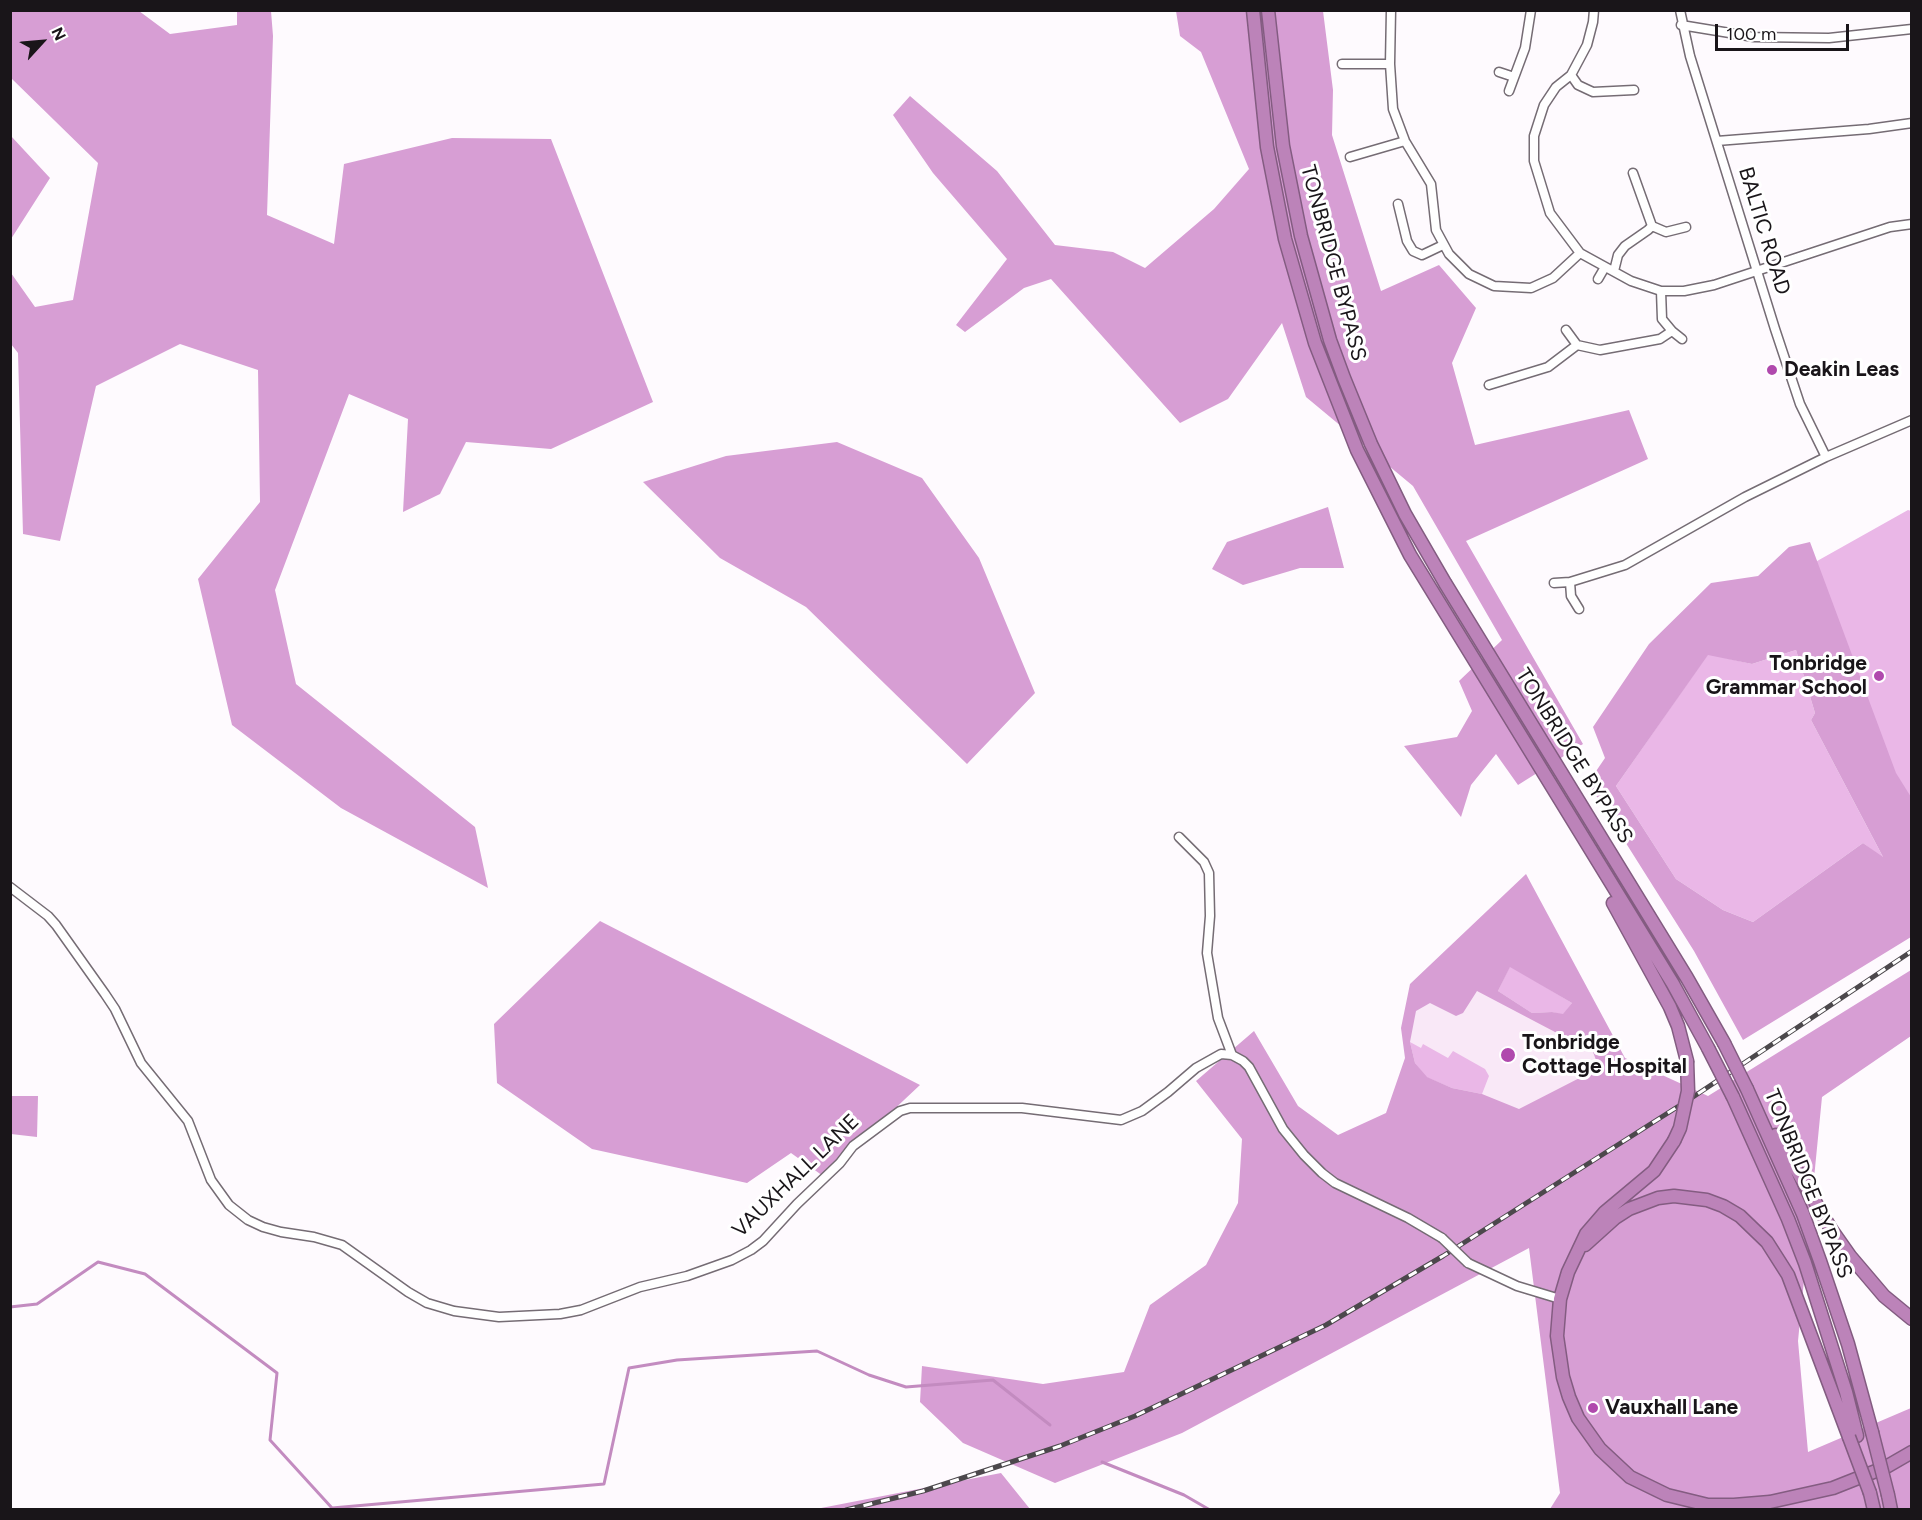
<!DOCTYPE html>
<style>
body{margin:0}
#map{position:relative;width:1922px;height:1520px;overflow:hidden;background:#fefafe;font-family:Figtree,sans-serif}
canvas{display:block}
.frame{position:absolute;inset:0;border:12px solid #191519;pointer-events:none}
.north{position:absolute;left:12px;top:12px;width:60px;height:60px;-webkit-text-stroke:4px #fff;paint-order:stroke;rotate:64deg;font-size:16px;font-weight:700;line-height:24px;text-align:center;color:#191519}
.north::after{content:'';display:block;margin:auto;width:21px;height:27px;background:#191519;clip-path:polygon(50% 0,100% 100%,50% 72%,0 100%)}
.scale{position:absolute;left:1715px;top:24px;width:134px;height:27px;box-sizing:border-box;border:3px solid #191519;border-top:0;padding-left:8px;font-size:18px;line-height:21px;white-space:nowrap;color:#191519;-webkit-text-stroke:4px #fff;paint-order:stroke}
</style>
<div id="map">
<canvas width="1922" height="1520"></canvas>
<div class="frame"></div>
<div class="north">N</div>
<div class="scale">100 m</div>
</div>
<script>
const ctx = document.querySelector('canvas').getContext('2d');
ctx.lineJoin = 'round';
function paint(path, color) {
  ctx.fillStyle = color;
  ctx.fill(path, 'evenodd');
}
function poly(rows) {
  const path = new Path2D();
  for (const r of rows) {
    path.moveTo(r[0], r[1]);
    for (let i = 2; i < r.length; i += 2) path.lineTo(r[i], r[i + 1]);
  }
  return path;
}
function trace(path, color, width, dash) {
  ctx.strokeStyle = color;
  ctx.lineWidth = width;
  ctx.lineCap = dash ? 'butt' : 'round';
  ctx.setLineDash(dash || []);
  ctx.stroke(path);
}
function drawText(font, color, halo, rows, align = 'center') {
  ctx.font = font + ' Figtree,sans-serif';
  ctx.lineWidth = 6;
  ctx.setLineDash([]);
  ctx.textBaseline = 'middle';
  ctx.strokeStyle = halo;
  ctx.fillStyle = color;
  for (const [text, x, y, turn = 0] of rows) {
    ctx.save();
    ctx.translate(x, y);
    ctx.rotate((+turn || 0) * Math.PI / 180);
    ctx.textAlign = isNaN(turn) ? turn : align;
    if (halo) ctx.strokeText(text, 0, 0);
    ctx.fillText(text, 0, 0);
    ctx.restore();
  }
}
const built = poly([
 [1523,910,1619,1073,1496,1145,1406,1070,1413,998]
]);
const green = poly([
 [1908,510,1911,511,1911,823,1810,565],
 [1796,650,1815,713,1811,720,1884,859,1863,843,1753,922,1723,910,1676,879,1616,786,1708,654,1752,664],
 [1510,966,1572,1003,1563,1015,1552,1012,1532,1013,1498,991],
 [1410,1042,1421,1048,1423,1044,1448,1058,1453,1051,1485,1069,1489,1076,1482,1094,1452,1088,1426,1077,1415,1063]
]);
const forest = poly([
 [11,10,139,11,170,34,237,25,237,11,271,11,273,36,267,215,334,244,344,164,452,138,551,139,653,402,551,449,466,442,440,494,403,512,408,419,349,394,275,590,296,684,475,827,488,888,341,808,232,725,198,579,260,502,258,370,180,344,96,386,60,541,23,534,18,353,11,344,11,273,35,307,73,300,98,163,11,78],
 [1176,11,1323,11,1333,90,1332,135,1381,291,1439,265,1476,308,1452,363,1475,445,1629,410,1648,459,1466,541,1583,744,1518,785,1496,754,1471,785,1461,817,1404,746,1457,737,1472,711,1459,681,1502,640,1413,486,1306,397,1282,323,1228,399,1180,423,1051,279,1024,288,965,332,956,325,1007,259,933,173,893,115,910,96,997,171,1055,245,1113,252,1145,268,1214,209,1249,169,1201,52,1180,36],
 [11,136,50,178,11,239,10,137],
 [837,442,922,478,979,558,1035,693,967,764,806,607,720,558,643,482,726,456],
 [1328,507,1344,568,1300,568,1243,585,1212,569,1227,542],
 [1810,542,1896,773,1911,797,1911,937,1743,1040,1694,951,1588,783,1605,758,1593,727,1649,644,1711,583,1758,576,1789,547],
 [1796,650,1815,713,1811,720,1883,857,1863,843,1753,922,1723,910,1676,879,1616,786,1708,655,1752,664],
 [1526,874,1625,1058,1708,1096,1911,970,1911,1036,1822,1097,1798,1341,1808,1452,1911,1408,1911,1509,1550,1509,1560,1493,1529,1248,1182,1433,1055,1483,963,1443,920,1402,922,1366,1043,1384,1124,1372,1150,1305,1206,1265,1238,1203,1242,1139,1196,1081,1254,1031,1298,1106,1338,1135,1386,1113,1405,1058,1401,1028,1410,984],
 [1510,967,1572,1003,1563,1014,1552,1012,1532,1013,1498,991],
 [1477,991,1593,1052,1599,1068,1519,1109,1482,1094,1452,1088,1427,1077,1415,1063,1410,1042,1416,1011,1430,1003,1456,1016,1463,1013],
 [600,921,920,1085,823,1176,791,1153,747,1183,592,1149,497,1083,494,1024],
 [11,1096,38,1096,37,1137,11,1134],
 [1001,1473,1030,1509,815,1509,816,1509]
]);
const stream = poly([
 [10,1307,37,1304,98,1262,145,1274,277,1373,270,1440,332,1508,604,1484,629,1368,677,1360,817,1351,869,1375,906,1387,993,1380,1050,1425],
 [1102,1462,1184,1495,1210,1510]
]);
const minor = poly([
 [1391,10,1390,64,1393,109,1405,141,1431,184,1436,230,1449,254,1469,274,1494,286,1531,288,1553,278,1580,253],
 [1594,10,1593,22,1587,45,1571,75,1556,87,1544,105,1534,136,1534,161,1550,213,1580,253,1631,281,1661,291,1684,291,1714,285,1890,227,1912,224],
 [1680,10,1690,56,1775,329,1800,404,1826,457],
 [1681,25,1754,37,1829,38,1912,29],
 [1342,64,1390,64],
 [1499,72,1514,77],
 [1571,75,1578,85,1593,92,1634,90],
 [1509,91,1525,48,1531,10],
 [1717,141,1869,129,1912,123],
 [1350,157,1405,141],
 [1398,204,1407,241,1413,251,1422,255,1443,245],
 [1652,226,1666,232,1686,227],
 [1614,271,1618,255,1625,246,1648,230,1652,226,1633,173],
 [1598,279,1605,267],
 [1566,330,1577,345],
 [1672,331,1682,339],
 [1489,385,1548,367,1577,345,1600,350,1660,339,1672,331,1662,319,1661,291],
 [1554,583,1570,582],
 [1579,609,1571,596,1570,582,1625,565,1745,497,1826,457,1912,420],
 [1179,837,1204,862,1209,873,1210,916,1207,953,1218,1018,1232,1055],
 [10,887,48,916,56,925,105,994,115,1009,141,1063,188,1121,211,1180,229,1205,248,1220,263,1227,281,1232,314,1237,342,1245,408,1292,427,1303,454,1311,499,1317,560,1314,581,1310,640,1287,687,1276,732,1260,751,1250,763,1241,797,1204,840,1163,853,1146,900,1111,910,1108,1022,1108,1121,1120,1142,1111,1168,1092,1196,1068,1221,1054,1232,1055,1243,1061,1249,1067,1283,1129,1304,1155,1322,1173,1335,1183,1408,1218,1442,1238],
 [1468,1263,1517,1286,1560,1299]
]);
const highway = poly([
 [1253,10,1267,147,1285,239,1315,343,1357,450,1410,555,1673,984,1708,1048],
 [1268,10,1283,146,1301,236,1330,340,1344,378,1371,444,1405,514,1445,583,1687,978,1724,1043],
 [1613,903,1670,1007,1678,1026,1687,1061],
 [1747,1089,1803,1214,1820,1261,1848,1344,1872,1432],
 [1733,1097,1788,1219,1805,1263,1846,1392,1857,1436],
 [1776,1135,1831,1229,1850,1256,1884,1296,1912,1319],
 [1674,1141,1654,1171,1605,1212,1586,1234,1568,1272,1560,1299,1557,1336,1563,1377,1569,1397,1578,1418,1600,1449,1630,1477,1667,1495,1708,1505,1734,1505,1770,1502,1833,1488,1886,1467,1912,1452],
 [1585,1245,1615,1218,1629,1209,1658,1198,1674,1196,1707,1200,1723,1206,1740,1216,1767,1242,1788,1275,1849,1437],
 [1870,1493,1874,1510],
 [1888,1495,1891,1510]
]);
const rail = poly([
 [846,1510,923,1491,1060,1446,1135,1416,1326,1325,1443,1256,1693,1097,1912,951]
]);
const minorBridge = poly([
 [1442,1238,1468,1263]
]);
const highwayBridge = poly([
 [1724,1043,1747,1089],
 [1708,1048,1733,1097],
 [1674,1141,1680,1128,1688,1091,1687,1061],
 [1872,1432,1888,1495],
 [1849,1437,1870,1493]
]);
const markers = [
 [1772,370,6,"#b049ad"],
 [1879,676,6,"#b049ad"],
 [1508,1055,8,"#b049ad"],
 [1593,1408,6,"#b049ad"]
];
const streetNames = [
 ["BALTIC ROAD",1764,231,73],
 ["TONBRIDGE BYPASS",1333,263,75],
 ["TONBRIDGE BYPASS",1574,756,58],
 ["VAUXHALL LANE",796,1176,-44],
 ["TONBRIDGE BYPASS",1808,1184,68]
];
const poiNames = [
 ["Deakin Leas",1784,370],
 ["Tonbridge",1867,664,"right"],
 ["Grammar School",1867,688,"right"],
 ["Tonbridge",1522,1043],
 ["Cottage Hospital",1522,1067],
 ["Vauxhall Lane",1605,1408]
];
paint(built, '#f9e8f7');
paint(green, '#eab7e7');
paint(forest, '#d79ed4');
trace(stream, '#c38bc0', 3);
trace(minor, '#756c74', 11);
trace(highway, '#835c81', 15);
trace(minor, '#fff', 8);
trace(highway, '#bc83b9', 12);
trace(rail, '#4c484c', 5);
trace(rail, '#fff', 3, [9]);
trace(minorBridge, '#756c74', 11, []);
trace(highwayBridge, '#835c81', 15, []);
trace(minorBridge, '#fff', 8);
trace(highwayBridge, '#bc83b9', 12);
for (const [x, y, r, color] of markers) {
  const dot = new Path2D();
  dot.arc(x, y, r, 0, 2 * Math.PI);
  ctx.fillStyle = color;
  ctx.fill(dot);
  trace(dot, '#fff', 2);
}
drawText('21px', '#191519', '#fff', streetNames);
drawText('bold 21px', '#191519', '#fff', poiNames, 'left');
</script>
